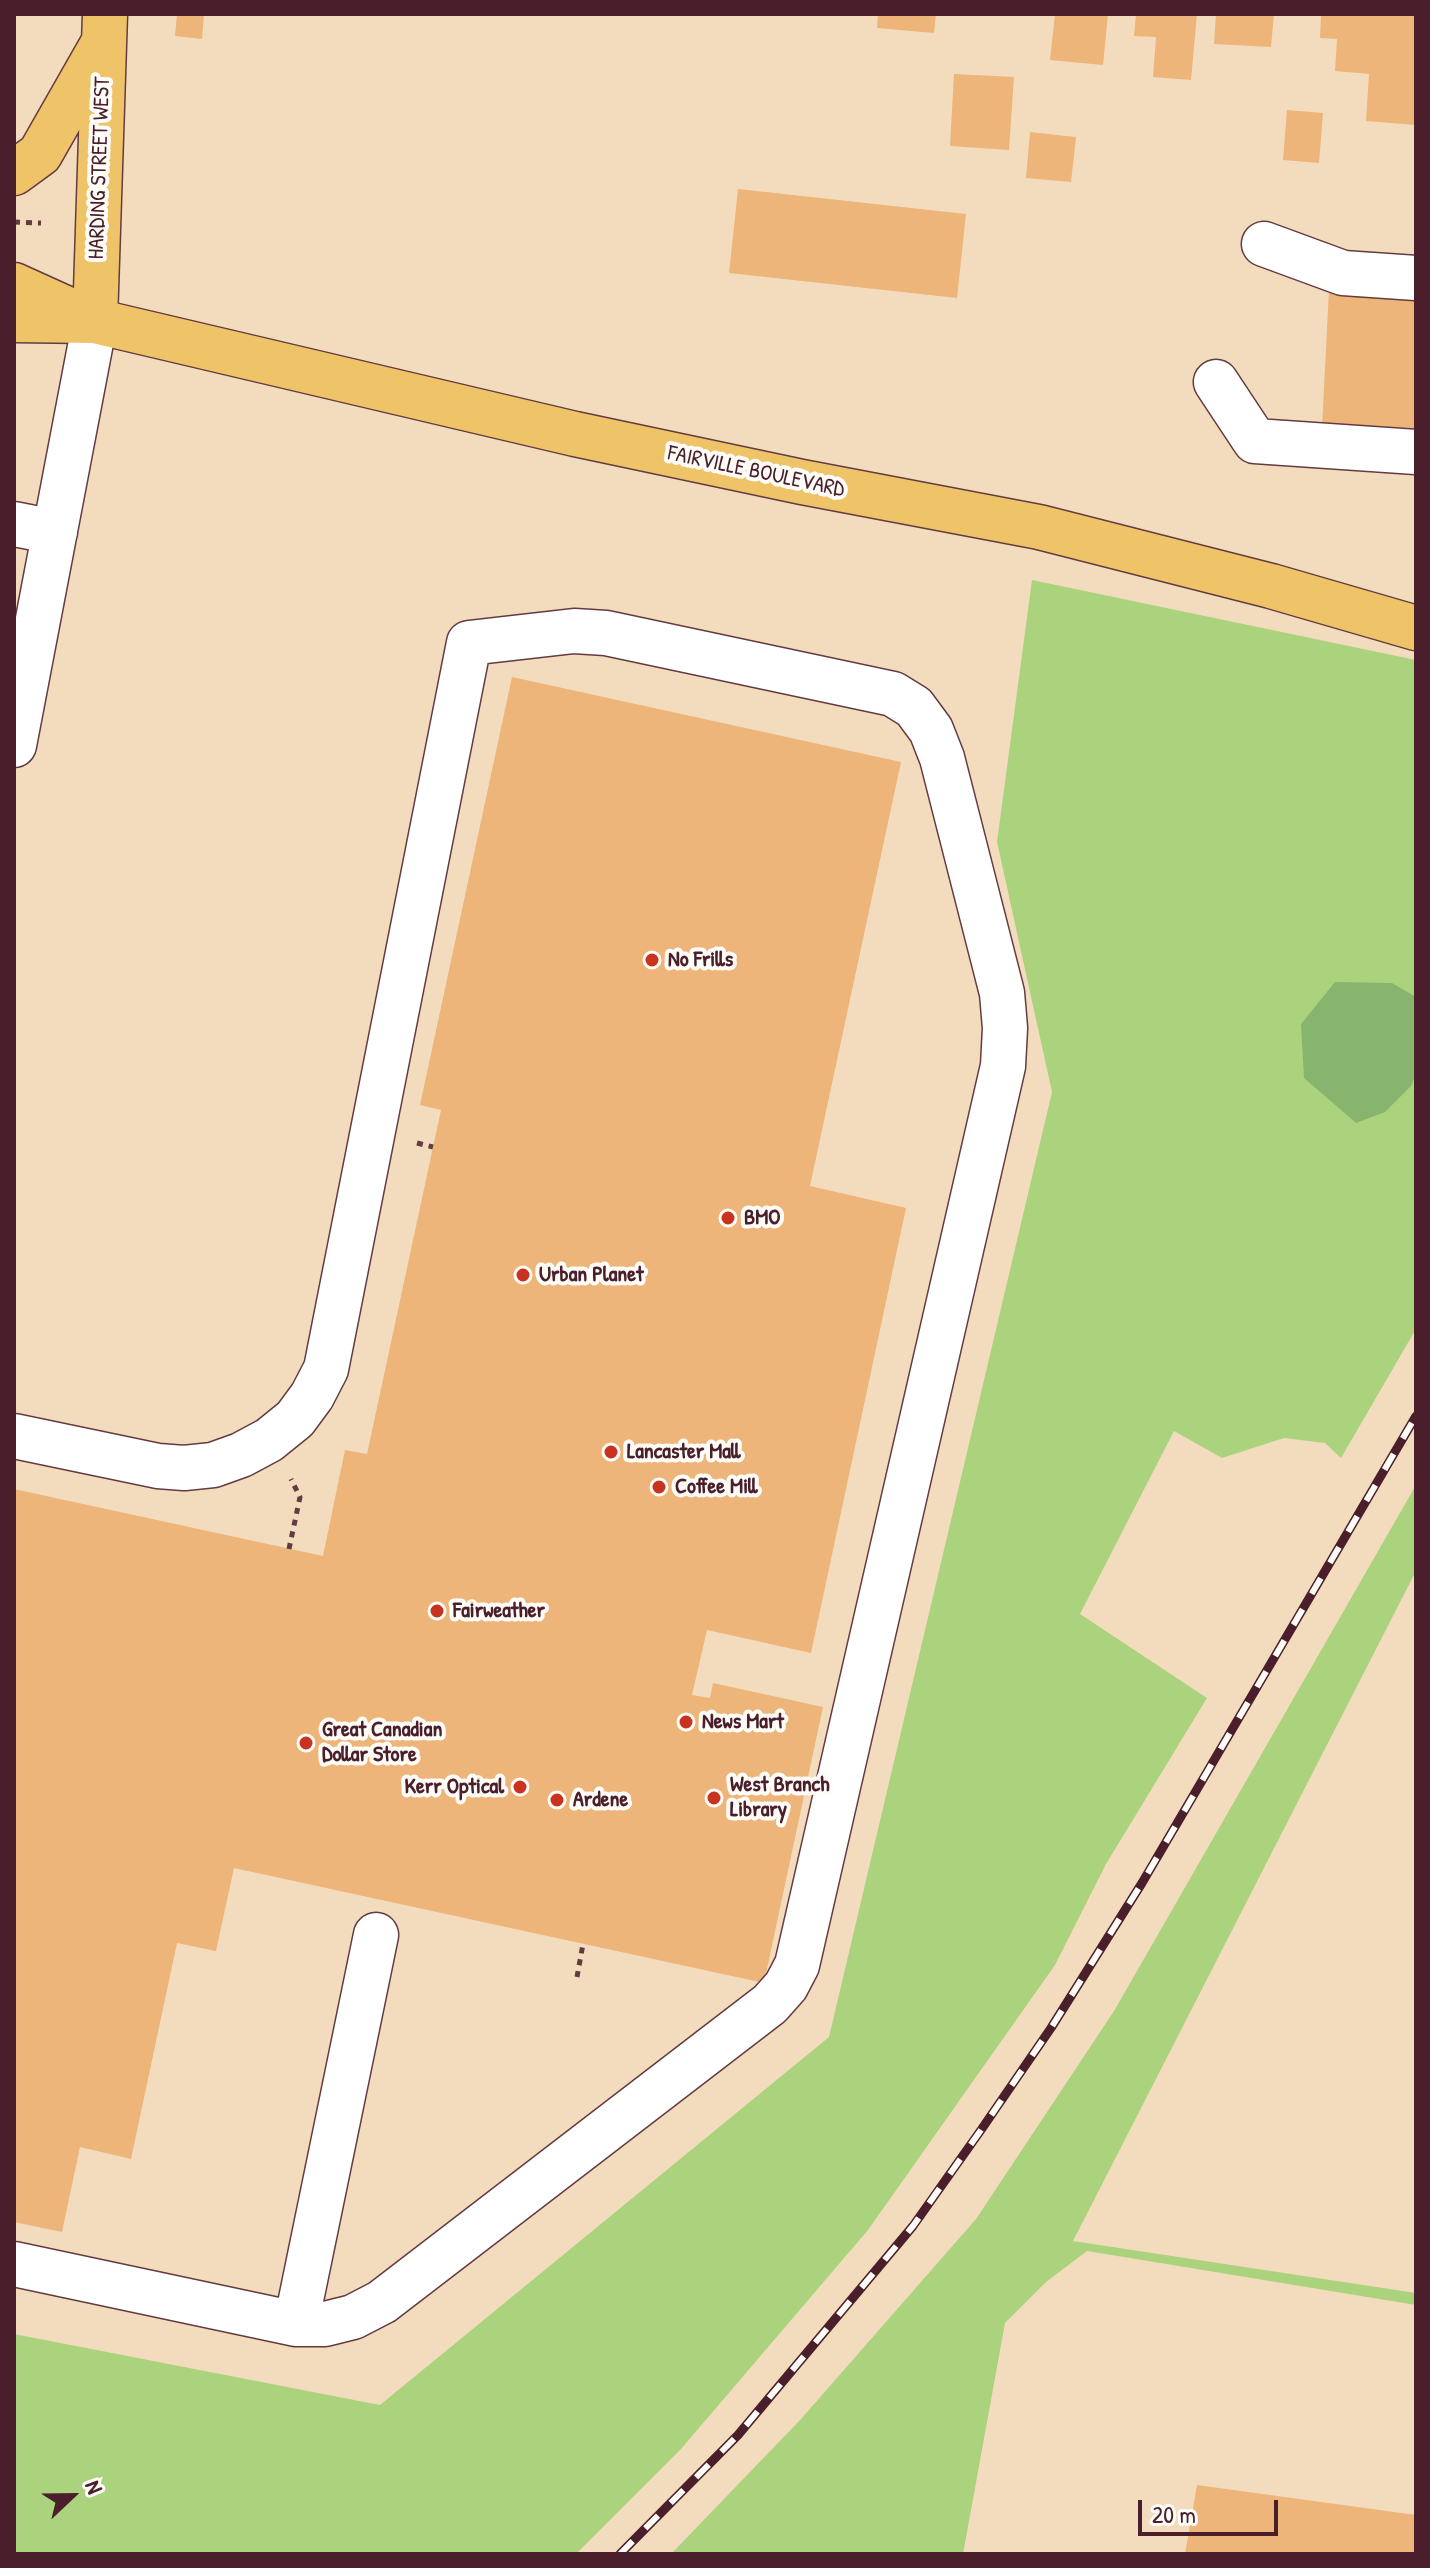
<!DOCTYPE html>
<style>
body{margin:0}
#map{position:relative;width:1430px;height:2568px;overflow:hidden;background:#f3dcbd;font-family:"Patrick Hand",sans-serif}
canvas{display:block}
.frame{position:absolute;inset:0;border:16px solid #4a1f2b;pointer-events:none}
.north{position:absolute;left:32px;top:2456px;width:80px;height:80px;-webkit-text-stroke:6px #fdfcf7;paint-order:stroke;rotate:68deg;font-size:22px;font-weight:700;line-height:32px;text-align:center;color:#4a1f2b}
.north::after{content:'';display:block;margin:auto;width:28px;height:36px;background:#4a1f2b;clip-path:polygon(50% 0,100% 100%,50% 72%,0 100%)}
.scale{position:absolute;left:1138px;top:2500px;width:140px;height:36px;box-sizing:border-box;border:4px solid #4a1f2b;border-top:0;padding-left:10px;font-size:24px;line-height:28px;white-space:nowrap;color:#4a1f2b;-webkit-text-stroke:6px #fdfcf7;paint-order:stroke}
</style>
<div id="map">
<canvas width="1430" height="2568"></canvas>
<div class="frame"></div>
<div class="north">N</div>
<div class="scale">20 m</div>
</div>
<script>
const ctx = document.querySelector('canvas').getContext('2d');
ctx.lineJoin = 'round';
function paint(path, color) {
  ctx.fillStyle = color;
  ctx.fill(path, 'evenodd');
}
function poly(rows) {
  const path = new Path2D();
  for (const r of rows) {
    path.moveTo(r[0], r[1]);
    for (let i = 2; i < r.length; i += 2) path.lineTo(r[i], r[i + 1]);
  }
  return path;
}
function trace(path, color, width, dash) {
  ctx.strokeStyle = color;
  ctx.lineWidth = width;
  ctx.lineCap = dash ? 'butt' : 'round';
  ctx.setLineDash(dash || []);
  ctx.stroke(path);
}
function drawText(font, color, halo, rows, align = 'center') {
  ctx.font = font + ' "Patrick Hand",sans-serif';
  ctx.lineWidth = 8;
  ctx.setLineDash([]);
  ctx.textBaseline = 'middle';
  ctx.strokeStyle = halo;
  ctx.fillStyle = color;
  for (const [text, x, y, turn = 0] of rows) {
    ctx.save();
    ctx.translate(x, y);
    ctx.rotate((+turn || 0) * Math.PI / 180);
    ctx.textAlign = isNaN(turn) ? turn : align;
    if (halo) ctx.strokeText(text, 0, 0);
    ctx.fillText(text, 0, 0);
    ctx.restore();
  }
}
const green = poly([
 [1032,580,1416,660,1416,1329,1341,1458,1325,1443,1284,1438,1222,1458,1174,1431,1080,1614,1207,1698,1106,1864,1055,1965,868,2230,681,2449,576,2554,14,2554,14,2334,380,2405,829,2037,1052,1092,997,842],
 [1416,1485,1416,1571,1073,2241,1416,2293,1416,2305,1087,2251,1046,2282,1005,2323,963,2554,671,2554,801,2419,976,2219,1114,2011]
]);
const forest = poly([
 [1335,982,1392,983,1416,997,1416,1074,1411,1086,1385,1112,1356,1123,1304,1078,1301,1024]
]);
const building = poly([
 [177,14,204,14,202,39,175,36],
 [878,14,936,14,934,33,877,28],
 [1055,14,1108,14,1103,65,1050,60],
 [1136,14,1197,14,1191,80,1153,77,1156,37,1134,36],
 [1216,14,1274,14,1271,47,1214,44],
 [1321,14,1416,14,1416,125,1366,121,1369,74,1335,71,1337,39,1320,38],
 [954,74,1014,77,1009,150,950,146],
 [1287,110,1323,113,1319,163,1283,160],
 [1030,132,1076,137,1071,182,1026,178],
 [738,189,966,214,957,298,729,273],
 [1329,290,1416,295,1416,432,1322,427],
 [512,677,901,762,810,1186,906,1208,811,1653,707,1630,692,1695,710,1698,713,1683,823,1707,764,1983,234,1868,216,1951,177,1943,131,2159,80,2147,62,2232,14,2222,14,1489,323,1556,345,1450,367,1454,441,1110,420,1105],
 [1197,2485,1416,2515,1416,2554,1185,2554]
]);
const path = poly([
 [14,222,41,223],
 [417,1143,433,1147],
 [289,1549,300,1497,291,1479],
 [577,1977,583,1944]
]);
const minor = poly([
 [1264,244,1343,273,1416,278],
 [1216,382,1255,441,1416,452],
 [14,524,55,532],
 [14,745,95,321],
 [14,1436,158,1466,184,1468,213,1465,241,1455,269,1440,295,1419,312,1396,326,1369,469,643,574,631,606,633,893,694,914,707,931,730,942,758,1002,993,1005,1028,1003,1066,797,1965,786,1986,770,2004,382,2302,353,2317,325,2324,296,2324,14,2264],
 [296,2324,376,1935]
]);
const major = poly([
 [14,173,40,154,101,47],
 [14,285,78,314],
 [14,320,95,321,575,434,802,482,1039,527,1271,586,1416,628],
 [95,321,105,14]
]);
const rail = poly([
 [620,2554,738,2435,913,2226,981,2130,1051,2028,1142,1883,1416,1416]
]);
const markers = [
 [652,960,8,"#c8321e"],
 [728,1218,8,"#c8321e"],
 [523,1275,8,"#c8321e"],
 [611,1452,8,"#c8321e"],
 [659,1487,8,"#c8321e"],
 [437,1611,8,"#c8321e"],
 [686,1722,8,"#c8321e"],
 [306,1743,8,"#c8321e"],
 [520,1787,8,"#c8321e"],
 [714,1798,8,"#c8321e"],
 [557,1800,8,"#c8321e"]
];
const streetNames = [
 ["HARDING STREET WEST",100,168,-88],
 ["FAIRVILLE BOULEVARD",756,472,12]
];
const poiNames = [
 ["No Frills",668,960],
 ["BMO",744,1218],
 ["Urban Planet",539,1275],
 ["Lancaster Mall",627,1452],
 ["Coffee Mill",675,1487],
 ["Fairweather",453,1611],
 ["News Mart",702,1722],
 ["Great Canadian",322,1730],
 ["Dollar Store",322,1755],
 ["West Branch",730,1785],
 ["Library",730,1810],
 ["Kerr Optical",504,1787,"right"],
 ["Ardene",573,1800]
];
paint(green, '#abd37e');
paint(forest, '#88b56d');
paint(building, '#edb579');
trace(minor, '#633b41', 47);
trace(major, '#633b41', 47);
trace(path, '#633b41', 5, [6, 6]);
trace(minor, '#fff', 44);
trace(major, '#efc469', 44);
trace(rail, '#4a1f2b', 9);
trace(rail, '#fdfcf7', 6, [18]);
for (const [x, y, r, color] of markers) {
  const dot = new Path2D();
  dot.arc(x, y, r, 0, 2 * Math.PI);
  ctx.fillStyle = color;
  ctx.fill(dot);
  trace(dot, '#fdfcf7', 3);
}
drawText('22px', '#4a1f2b', '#fdfcf7', streetNames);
drawText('bold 22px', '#4a1f2b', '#fdfcf7', poiNames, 'left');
</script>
